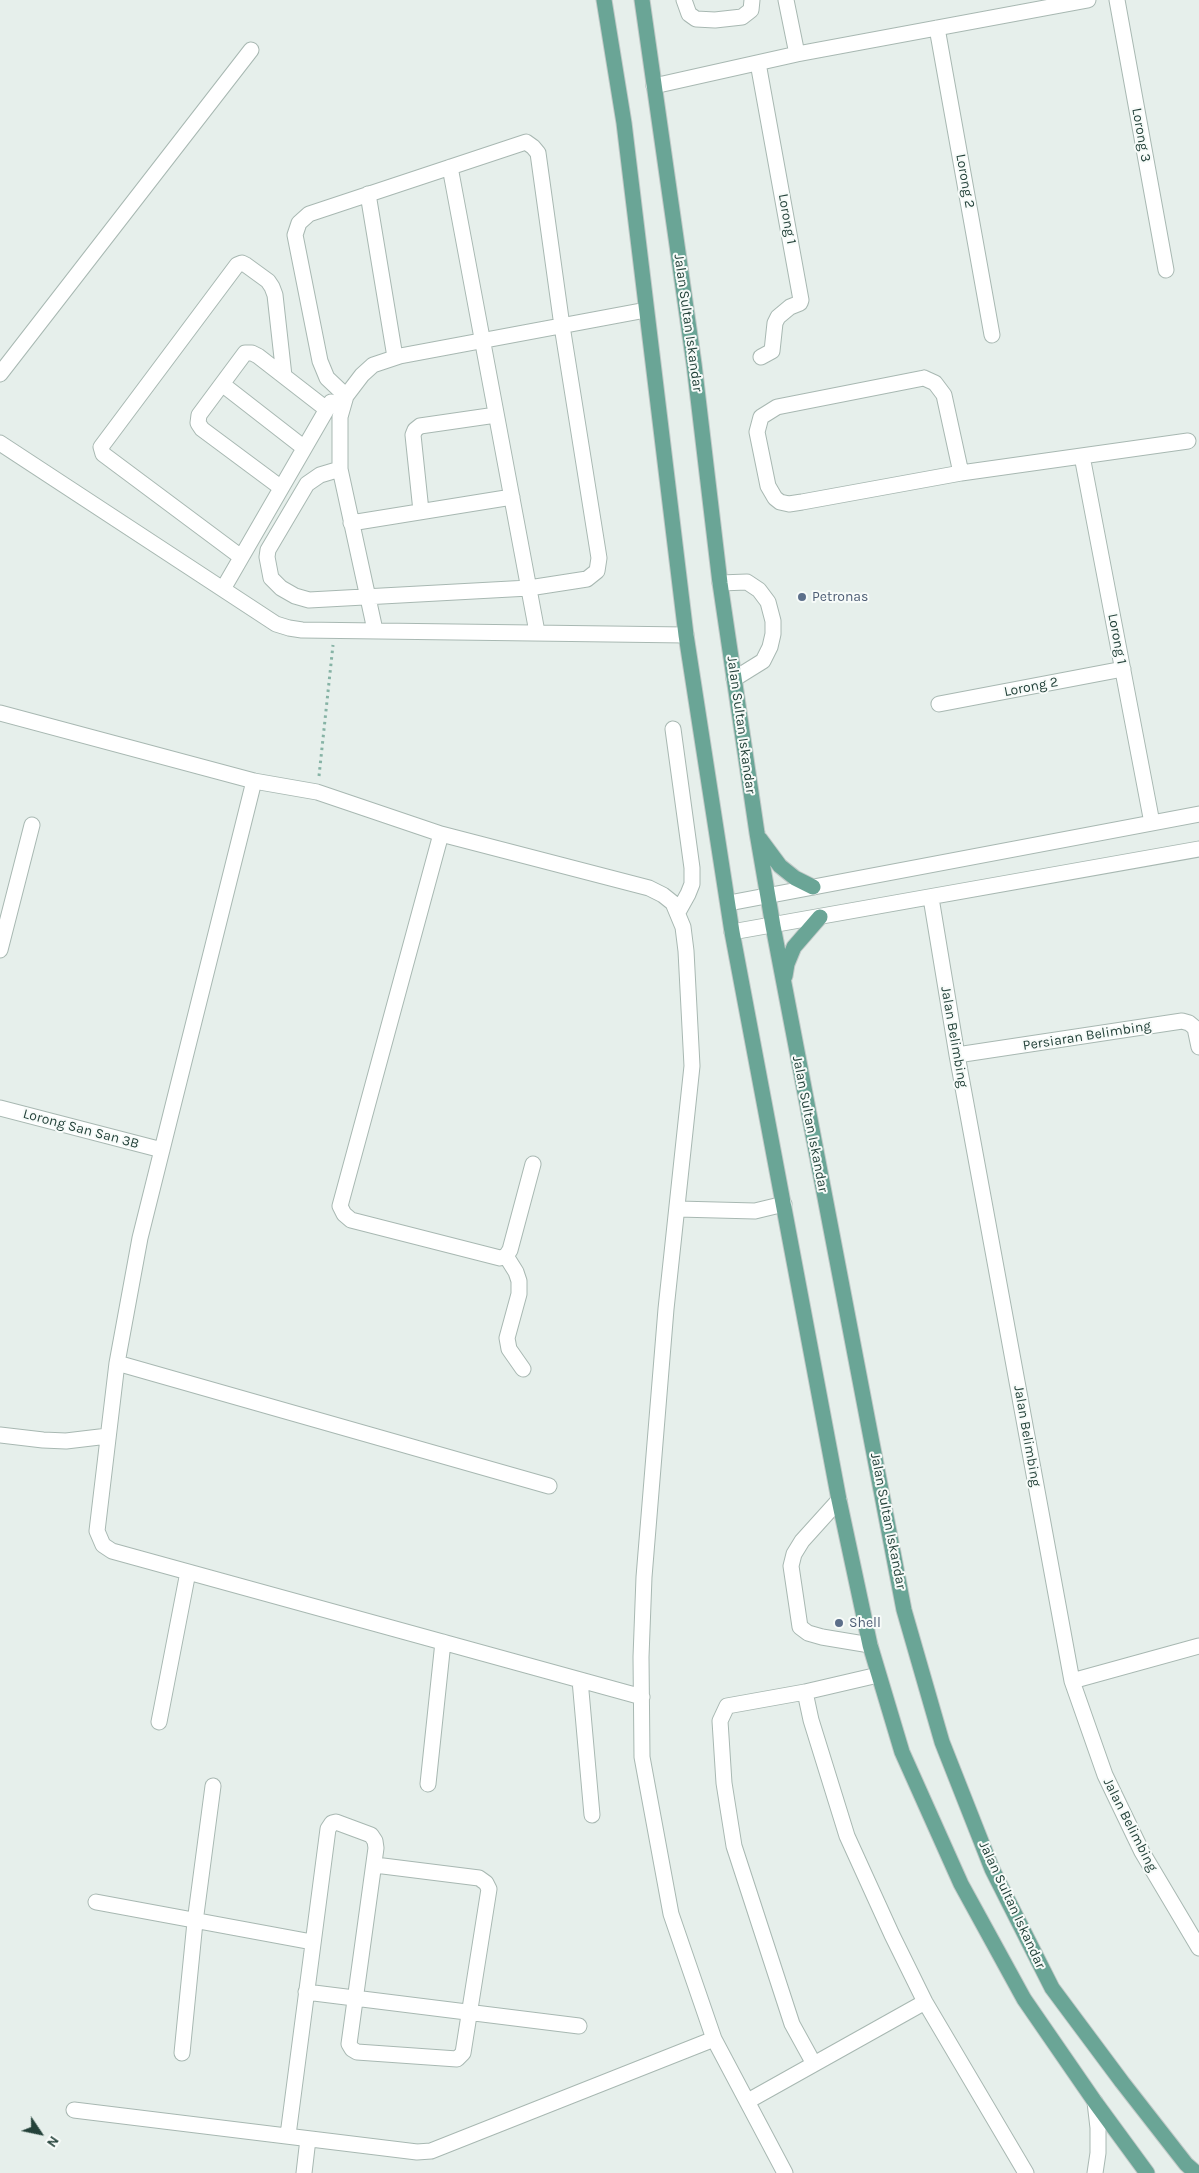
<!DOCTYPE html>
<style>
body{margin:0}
#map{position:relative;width:1199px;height:2173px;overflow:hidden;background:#e6efeb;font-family:Karla,sans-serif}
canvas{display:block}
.north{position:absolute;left:15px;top:2108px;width:50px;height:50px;-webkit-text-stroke:4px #f7fbf9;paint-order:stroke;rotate:124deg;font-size:14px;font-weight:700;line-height:20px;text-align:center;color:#24423a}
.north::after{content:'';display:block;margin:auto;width:18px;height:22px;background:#24423a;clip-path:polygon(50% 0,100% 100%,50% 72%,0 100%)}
</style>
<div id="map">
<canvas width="1199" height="2173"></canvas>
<div class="north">N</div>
</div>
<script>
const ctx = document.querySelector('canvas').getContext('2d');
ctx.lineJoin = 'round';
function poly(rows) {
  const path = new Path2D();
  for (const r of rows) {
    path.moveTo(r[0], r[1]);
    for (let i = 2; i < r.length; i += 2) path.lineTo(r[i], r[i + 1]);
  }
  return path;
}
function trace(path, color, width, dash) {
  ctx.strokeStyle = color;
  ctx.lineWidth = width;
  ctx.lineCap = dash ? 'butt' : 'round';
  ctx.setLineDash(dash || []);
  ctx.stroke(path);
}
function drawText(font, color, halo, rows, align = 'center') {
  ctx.font = font + ' Karla,sans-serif';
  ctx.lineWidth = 4;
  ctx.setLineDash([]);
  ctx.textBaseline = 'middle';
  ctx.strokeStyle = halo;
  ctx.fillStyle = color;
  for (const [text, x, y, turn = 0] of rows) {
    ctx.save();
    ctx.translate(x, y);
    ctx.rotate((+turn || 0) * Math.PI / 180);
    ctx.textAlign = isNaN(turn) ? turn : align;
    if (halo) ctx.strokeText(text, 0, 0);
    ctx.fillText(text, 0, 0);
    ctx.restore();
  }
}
const path = poly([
 [319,776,333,645]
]);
const minor = poly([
 [684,0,689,14,696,19,715,20,742,17,751,10,752,0],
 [786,0,797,54],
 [1117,0,1166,270],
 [937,28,992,335],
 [758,63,801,300,800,303,790,307,778,317,775,323,772,351,761,357],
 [654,86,797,54,1088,0],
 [450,167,537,632],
 [368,194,395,357],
 [0,374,251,50],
 [924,378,935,383,944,395,961,473,802,502,789,504,780,502,775,498,768,486,757,432,761,417,777,407,924,378],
 [222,384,303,447],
 [0,443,276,624,289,628,302,630,686,635],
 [1082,456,1152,823],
 [340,469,320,475,307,484,268,550,267,557,271,578,281,588,295,596,309,600,529,588,587,579,597,571,599,558,562,326,538,153,533,147,526,142,309,214,299,223,295,235,320,361,327,378,346,396],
 [961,473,1188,441],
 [280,487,202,429,198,423,199,415,245,353,252,353,258,356,325,408],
 [421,511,413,435,415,430,420,426,496,415],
 [351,523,512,497],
 [241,557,103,454,101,447,237,265,242,263,246,265,268,281,272,287,275,295,284,376],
 [720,583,747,582,759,590,768,602,773,621,773,634,770,647,763,661,734,679],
 [223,589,331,402],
 [375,630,340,469,340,417,346,396,362,375,373,365,400,356,646,310],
 [939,704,1123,669],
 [0,713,254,781,317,792,441,834,649,888,663,895,673,903,683,927,686,951,692,1066,666,1309,644,1577,641,1657,642,1757,671,1914,714,2039,785,2173],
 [673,729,692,868,692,884,688,894,678,912],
 [254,781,140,1238,117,1363,97,1531,103,1545,112,1551,642,1697],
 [441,834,340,1206,344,1214,351,1220,500,1258,506,1256,510,1250,533,1164],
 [931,898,957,1055,1072,1681,1105,1775,1142,1852,1199,1948],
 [729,903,1199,814],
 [732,932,1199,849],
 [0,950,32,825],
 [957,1055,1182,1021,1189,1023,1195,1028,1199,1047],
 [0,1108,162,1150],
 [678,1209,755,1211,784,1204],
 [506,1256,516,1272,519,1281,519,1294,507,1338,509,1349,523,1369],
 [117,1363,549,1486],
 [0,1435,43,1440,66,1441,108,1436],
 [839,1500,802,1541,794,1554,791,1566,800,1627,808,1633,822,1637,870,1645],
 [878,1675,805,1692,811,1720,847,1836,892,1935,925,2002,1026,2173],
 [580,1680,592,1815],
 [1072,1681,1199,1646],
 [805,1692,727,1706,720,1721,724,1783,734,1846,792,2024,814,2064],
 [159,1722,188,1572],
 [428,1784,443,1642],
 [96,1902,312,1942],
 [306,1992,579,2026],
 [182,2053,195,1922,213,1786],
 [748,2101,925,2002],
 [1095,2102,1098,2128,1098,2153,1095,2173],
 [74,2110,417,2152,431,2151,714,2039],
 [288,2135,328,1829,332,1823,336,1822,371,1835,375,1841,376,1848,349,2044,352,2049,357,2052,457,2059,463,2053,489,1889,486,1883,479,1878,375,1865],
 [304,2173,308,2139]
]);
const major = poly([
 [604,0,624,123,686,635,732,932,839,1500,870,1645,902,1752,961,1884,1024,1999,1095,2102,1147,2173],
 [642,0,694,364,720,583,757,833,773,926,904,1610,942,1742,992,1869,1052,1988,1122,2082,1186,2164,1196,2173],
 [760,839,780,866,795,878,813,887],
 [785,976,787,964,794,947,820,917]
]);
const markers = [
 [802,597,5,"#5c6f8a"],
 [839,1623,5,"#5c6f8a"]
];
const streetNames = [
 ["Lorong 3",1141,135,80],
 ["Lorong 2",965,181,80],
 ["Lorong 1",787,219,80],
 ["Jalan Sultan Iskandar",688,323,82],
 ["Lorong 1",1117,639,79],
 ["Lorong 2",1031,687,-11],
 ["Jalan Sultan Iskandar",741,725,82],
 ["Persiaran Belimbing",1087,1036,-9],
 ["Jalan Belimbing",954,1037,80],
 ["Jalan Sultan Iskandar",810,1124,79],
 ["Lorong San San 3B",81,1129,15],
 ["Jalan Belimbing",1027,1436,80],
 ["Jalan Sultan Iskandar",888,1521,79],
 ["Jalan Belimbing",1130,1825,63],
 ["Jalan Sultan Iskandar",1012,1905,65]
];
const serviceNames = [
 ["Petronas",812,597],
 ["Shell",849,1623]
];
trace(minor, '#a8b8b2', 17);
trace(major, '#c2cac8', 17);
trace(path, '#86b3a5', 3, [2.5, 4]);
trace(minor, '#fff', 15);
trace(major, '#6aa596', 15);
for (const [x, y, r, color] of markers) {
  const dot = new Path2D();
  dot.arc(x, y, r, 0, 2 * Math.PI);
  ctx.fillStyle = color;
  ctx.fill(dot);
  trace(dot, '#f7fbf9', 2);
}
drawText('14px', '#24423a', '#f7fbf9', streetNames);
drawText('14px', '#4e5e75', '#f7fbf9', serviceNames, 'left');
</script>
